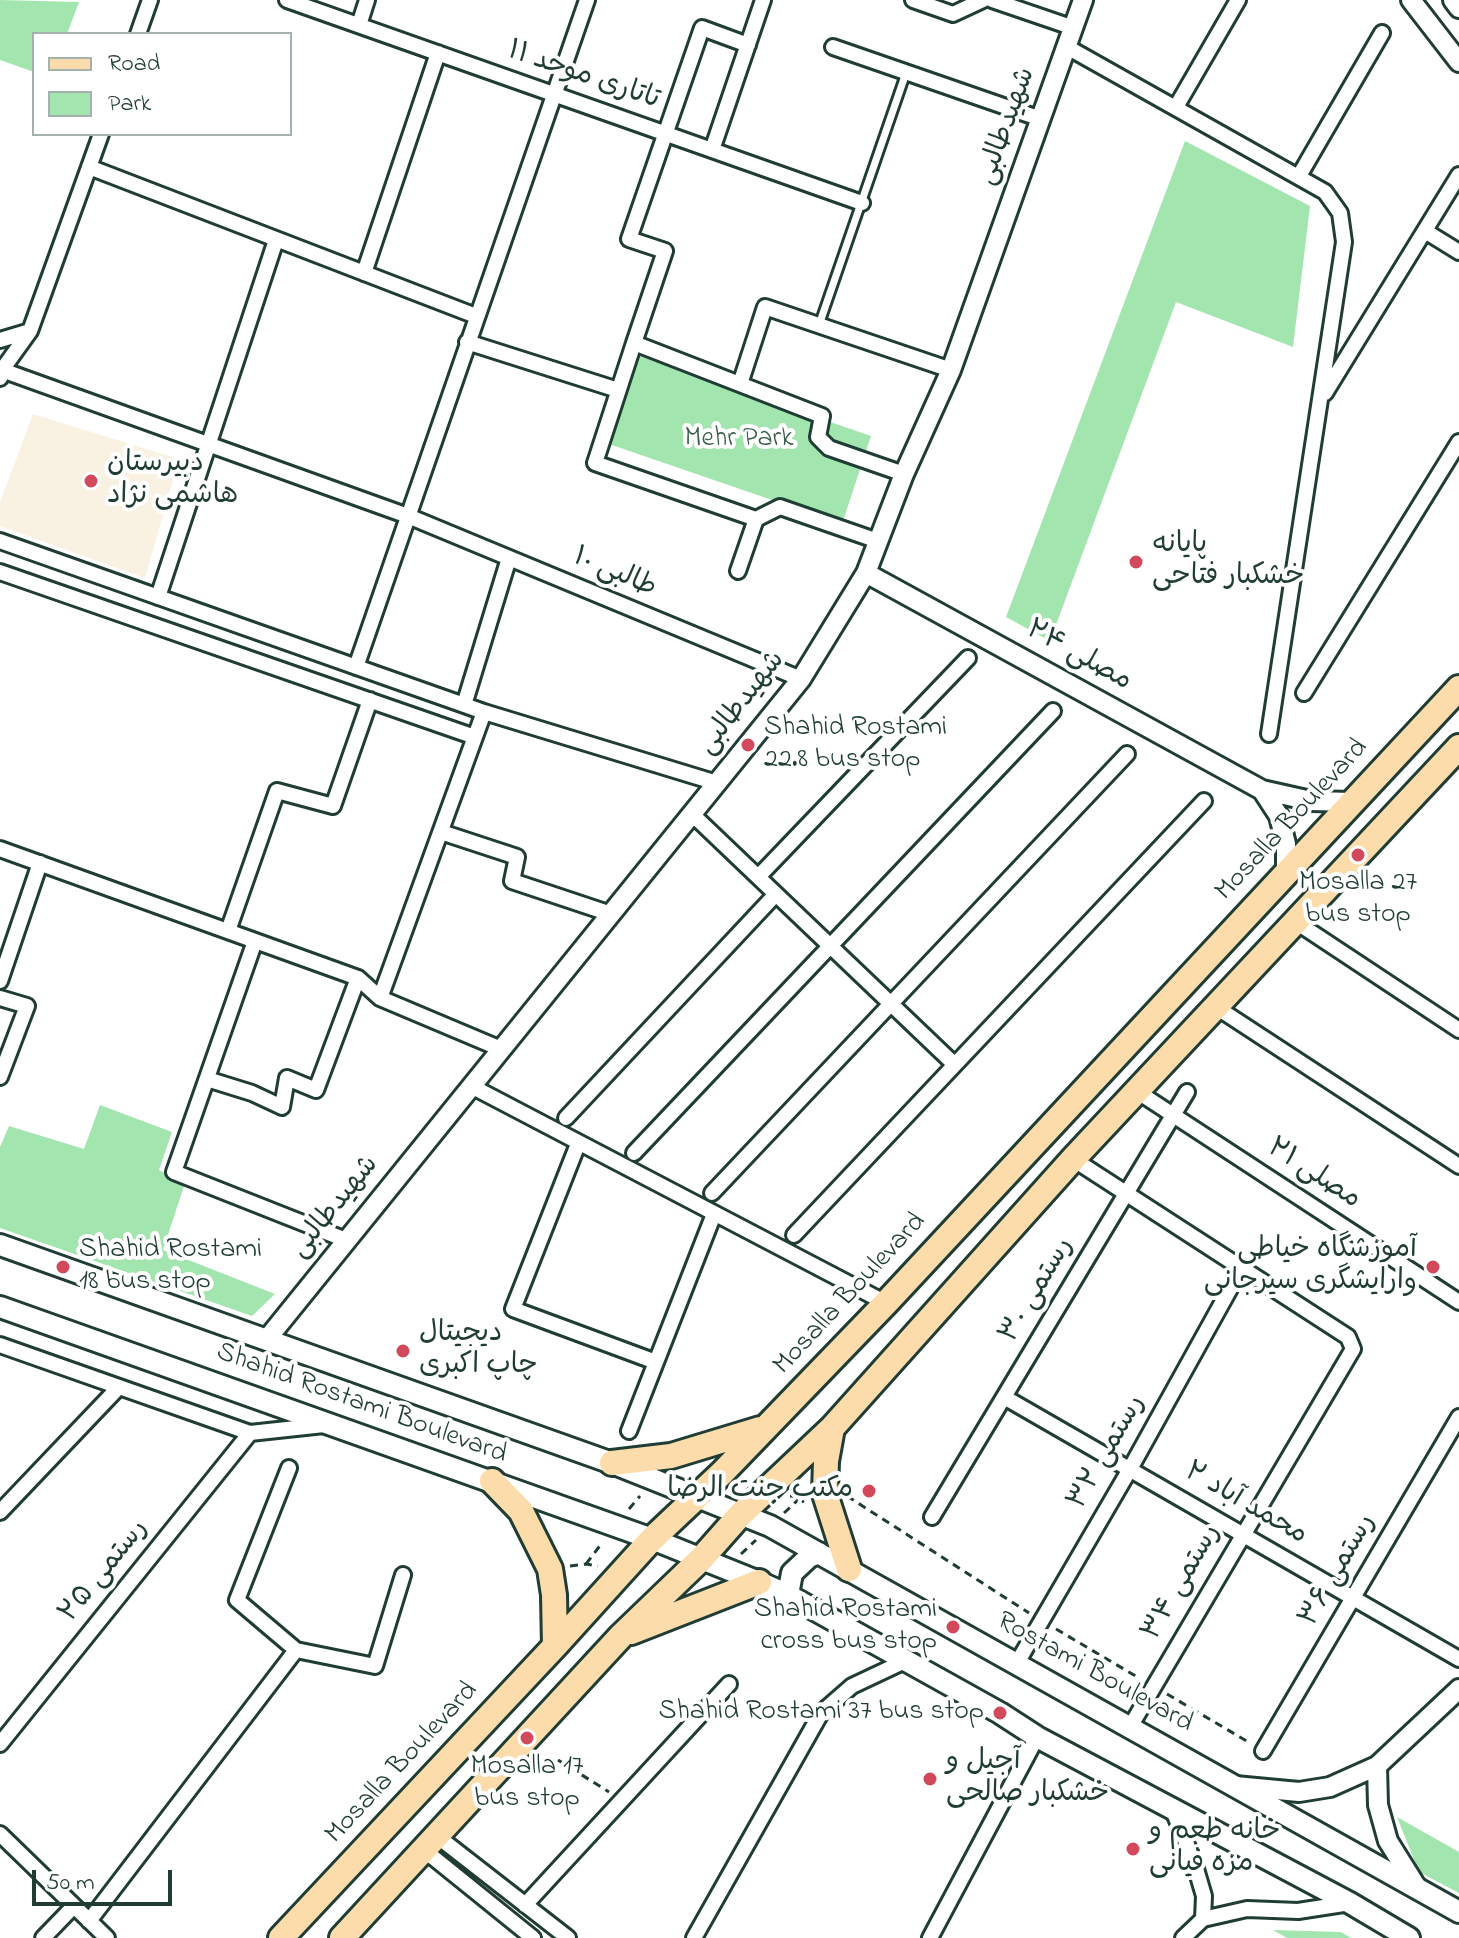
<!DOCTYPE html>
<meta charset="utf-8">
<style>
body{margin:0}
#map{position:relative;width:1459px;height:1938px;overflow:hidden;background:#fff;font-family:"Indie Flower",sans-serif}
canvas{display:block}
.legend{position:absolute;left:32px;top:32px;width:260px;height:104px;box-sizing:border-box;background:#fff;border:2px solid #a5b1ae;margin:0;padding:10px 14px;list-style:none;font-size:24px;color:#1f3d34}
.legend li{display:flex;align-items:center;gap:16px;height:40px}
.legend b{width:40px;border:2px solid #a5b1ae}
.scale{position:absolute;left:32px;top:1870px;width:140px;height:36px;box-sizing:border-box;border:4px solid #1f3d34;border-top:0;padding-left:10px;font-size:24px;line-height:28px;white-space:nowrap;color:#1f3d34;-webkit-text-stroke:6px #fff;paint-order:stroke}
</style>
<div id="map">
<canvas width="1459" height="1938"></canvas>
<ul class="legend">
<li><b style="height:10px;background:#fddcac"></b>Road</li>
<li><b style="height:22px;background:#a3e5ae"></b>Park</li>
</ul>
<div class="scale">50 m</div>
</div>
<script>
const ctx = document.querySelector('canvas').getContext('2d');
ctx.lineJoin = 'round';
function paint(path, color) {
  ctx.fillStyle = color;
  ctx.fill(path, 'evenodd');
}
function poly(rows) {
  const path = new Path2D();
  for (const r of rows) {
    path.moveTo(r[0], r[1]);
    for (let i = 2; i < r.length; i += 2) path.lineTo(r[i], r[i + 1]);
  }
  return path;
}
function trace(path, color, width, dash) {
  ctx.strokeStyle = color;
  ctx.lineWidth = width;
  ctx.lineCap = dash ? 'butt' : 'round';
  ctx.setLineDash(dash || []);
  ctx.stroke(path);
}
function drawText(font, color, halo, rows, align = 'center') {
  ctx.font = font + ' "Indie Flower","Playpen Sans Arabic",sans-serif';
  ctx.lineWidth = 8;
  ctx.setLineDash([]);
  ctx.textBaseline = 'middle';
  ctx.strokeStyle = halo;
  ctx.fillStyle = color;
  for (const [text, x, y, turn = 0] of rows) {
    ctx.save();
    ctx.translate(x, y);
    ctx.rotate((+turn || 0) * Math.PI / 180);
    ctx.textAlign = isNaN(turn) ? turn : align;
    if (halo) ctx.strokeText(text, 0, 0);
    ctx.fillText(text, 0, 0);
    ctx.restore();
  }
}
const built = poly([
 [33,414,179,459,145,578,0,526,0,502]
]);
const green = poly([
 [0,0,79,2,67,34,34,34,34,72,0,60],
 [1185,141,1310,206,1293,347,1176,302,1050,641,1006,617],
 [636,355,871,436,842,524,606,443],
 [100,1105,172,1132,159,1170,185,1183,163,1250,275,1294,252,1316,0,1228,0,1147,9,1126,84,1149],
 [1397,1817,1459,1852,1459,1893,1419,1872],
 [1273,1930,1341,1932,1351,1938,1287,1938]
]);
const path = poly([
 [790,1496,805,1497],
 [847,1496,1029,1613],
 [629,1509,640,1496],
 [784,1513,799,1499],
 [741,1554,756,1540],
 [586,1564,602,1543],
 [570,1566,586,1564,598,1566],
 [1056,1629,1139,1678],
 [1167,1694,1250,1743],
 [558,1760,609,1792]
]);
const service = poly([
 [819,325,906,73]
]);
const minor = poly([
 [287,0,862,203],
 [913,0,953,14,983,0],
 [992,0,1074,28],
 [359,25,367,0],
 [138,34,150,0],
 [833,47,1041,119],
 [1067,47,1325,192,1340,213,1344,242,1269,734],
 [1176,107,1238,0],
 [712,150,763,0],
 [89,167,476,316],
 [1299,176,1382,33],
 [1425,231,1459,252],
 [364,273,438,53],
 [0,340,30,331,101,134],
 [467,342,618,390],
 [634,343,665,251,629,239,702,28,748,45],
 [2,370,408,516,801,679],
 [0,378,2,370,30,331],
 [740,384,765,307,951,370],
 [1325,393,1459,175],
 [0,541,484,712,717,783],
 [878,541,780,507,756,519,595,463,634,343,822,416,818,437,829,448,904,474],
 [738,571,756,519],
 [0,572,475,737],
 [158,597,276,240],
 [356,667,587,0],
 [1304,693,1459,442],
 [464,705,509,558],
 [692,814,954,1064],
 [441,832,517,857,512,881,611,914],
 [0,849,358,978,380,998,501,1049],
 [758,877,968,658],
 [1296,922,1459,1030],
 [228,931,277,791,333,806,370,700],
 [255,941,174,1172,346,1240],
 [0,981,40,863],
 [0,998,27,1006,0,1077],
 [380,998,484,712],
 [1216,1007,1459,1166],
 [207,1079,252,1093,282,1107,287,1078,316,1090,358,978],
 [471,1086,886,1303],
 [1138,1092,1459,1302],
 [566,1118,776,894],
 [578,1144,513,1309,656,1362],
 [634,1153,1053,711],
 [1073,1159,1348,1337,1353,1349,1130,1727],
 [712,1193,1127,754],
 [794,1235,1204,801],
 [0,1345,250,1433,324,1425],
 [1004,1397,1459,1659],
 [629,1431,714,1214],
 [289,1468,237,1600,296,1650,375,1666,403,1575],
 [0,1512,119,1387],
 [932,1517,1187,1092],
 [1017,1663,1130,1469,1242,1267],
 [0,1744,250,1433],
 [1263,1751,1459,1417],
 [1172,1808,1194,1862,1204,1896,1203,1919,1247,1909,1298,1911,1350,1903],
 [0,1834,107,1938],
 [437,1836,568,1938],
 [424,1850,533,1938],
 [525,1905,729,1684],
 [89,1921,296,1650],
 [43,1938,74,1906],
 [694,1938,821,1713,852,1686,905,1661],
 [930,1938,1037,1737],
 [1183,1938,1203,1919]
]);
const tertiary = poly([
 [1411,0,1459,62],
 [1453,0,1459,8],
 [866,573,1262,790,1311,801,1352,802],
 [1262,790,1279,816,1286,844,1286,872],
 [267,1339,801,679,866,573,904,474,951,370,1083,0],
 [1377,1766,1378,1805,1388,1841,1418,1889],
 [1235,1786,1299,1792,1330,1787,1377,1766,1459,1689]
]);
const secondary = poly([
 [0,1245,612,1463,770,1526,1459,1912],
 [0,1307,652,1539,759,1582,788,1595,1000,1713,1037,1737,1350,1903,1409,1938],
 [788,1595,792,1573,809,1557,819,1553]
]);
const primary = poly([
 [832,1428,826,1461,825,1494,849,1569],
 [612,1463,671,1456,760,1429],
 [492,1481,521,1511,550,1569,554,1595,555,1646],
 [631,1632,759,1582],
 [281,1938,555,1646,652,1539,722,1473,886,1303,1459,688],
 [342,1938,621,1636,702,1558,740,1515,832,1428,1073,1159,1459,747]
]);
const markers = [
 [91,481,8,"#d1495b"],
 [1136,562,8,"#d1495b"],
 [748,745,8,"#d1495b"],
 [1358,855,8,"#d1495b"],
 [63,1267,8,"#d1495b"],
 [1433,1267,8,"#d1495b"],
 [403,1351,8,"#d1495b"],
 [869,1491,8,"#d1495b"],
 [953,1627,8,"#d1495b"],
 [1000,1713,8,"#d1495b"],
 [527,1738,8,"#d1495b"],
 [930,1779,8,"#d1495b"],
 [1133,1849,8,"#d1495b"]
];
const streetNames = [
 ["تاتاری موحد ۱۱",583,77,19],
 ["شهیدطالبی",1008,127,-70],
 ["طالبی ۱۰",614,574,23],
 ["مصلی ۲۴",1078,657,29],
 ["شهیدطالبی",743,704,-52],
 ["Mosalla Boulevard",1293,821,-47],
 ["مصلی ۲۱",1313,1175,33],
 ["شهیدطالبی",336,1208,-51],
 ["رستمی ۳۰",1038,1291,-59],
 ["Mosalla Boulevard",851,1295,-47],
 ["Shahid Rostami Boulevard",361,1405,20],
 ["رستمی ۳۲",1108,1453,-60],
 ["محمد آباد ۲",1245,1505,30],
 ["رستمی ۳۶",1339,1571,-60],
 ["رستمی ۲۵",105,1572,-51],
 ["رستمی ۳۴",1183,1583,-60],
 ["Rostami Boulevard",1094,1674,29],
 ["Mosalla Boulevard",403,1764,-47]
];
const parkNames = [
 ["Mehr Park",739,440]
];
const poiNames = [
 ["دبیرستان",107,465],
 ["هاشمی نژاد",107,497],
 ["پایانه",1152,546],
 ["خشکبار فتاحی",1152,578],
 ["Shahid Rostami",764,729],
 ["22.8 bus stop",764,761],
 ["Mosalla 27",1358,884,"center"],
 ["bus stop",1358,916,"center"],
 ["Shahid Rostami",79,1251],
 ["18 bus stop",79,1283],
 ["آموزشگاه خیاطی",1417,1251,"right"],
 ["وارایشگری سیرجانی",1417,1283,"right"],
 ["دیجیتال",419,1335],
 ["چاپ اکبری",419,1367],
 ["مكتب جنت الرضا",853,1491,"right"],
 ["Shahid Rostami",937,1611,"right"],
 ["cross bus stop",937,1643,"right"],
 ["Shahid Rostami 37 bus stop",984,1713,"right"],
 ["آجیل و",946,1763],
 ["خشکبار صالحی",946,1795],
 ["Mosalla 17",527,1768,"center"],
 ["bus stop",527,1800,"center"],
 ["خانه طعم و",1149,1833],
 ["مزه فیانی",1149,1865]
];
paint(built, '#f9f1e2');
paint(green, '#a3e5ae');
trace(service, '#1f3d34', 13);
trace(minor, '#1f3d34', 20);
trace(tertiary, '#1f3d34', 24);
trace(secondary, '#1f3d34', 26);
trace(primary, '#1f3d34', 30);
trace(path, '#1f3d34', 3, [8, 6]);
trace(service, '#fff', 7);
trace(minor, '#fff', 14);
trace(tertiary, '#fff', 18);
trace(secondary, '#fff', 20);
trace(primary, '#fddcac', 24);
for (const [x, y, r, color] of markers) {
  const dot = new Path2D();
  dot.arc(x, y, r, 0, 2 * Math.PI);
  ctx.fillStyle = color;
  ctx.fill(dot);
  trace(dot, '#fff', 3);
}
drawText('28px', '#1f3d34', '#fff', streetNames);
drawText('28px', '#395f4c', '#fff', parkNames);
drawText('28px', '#1f3d34', '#fff', poiNames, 'left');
</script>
